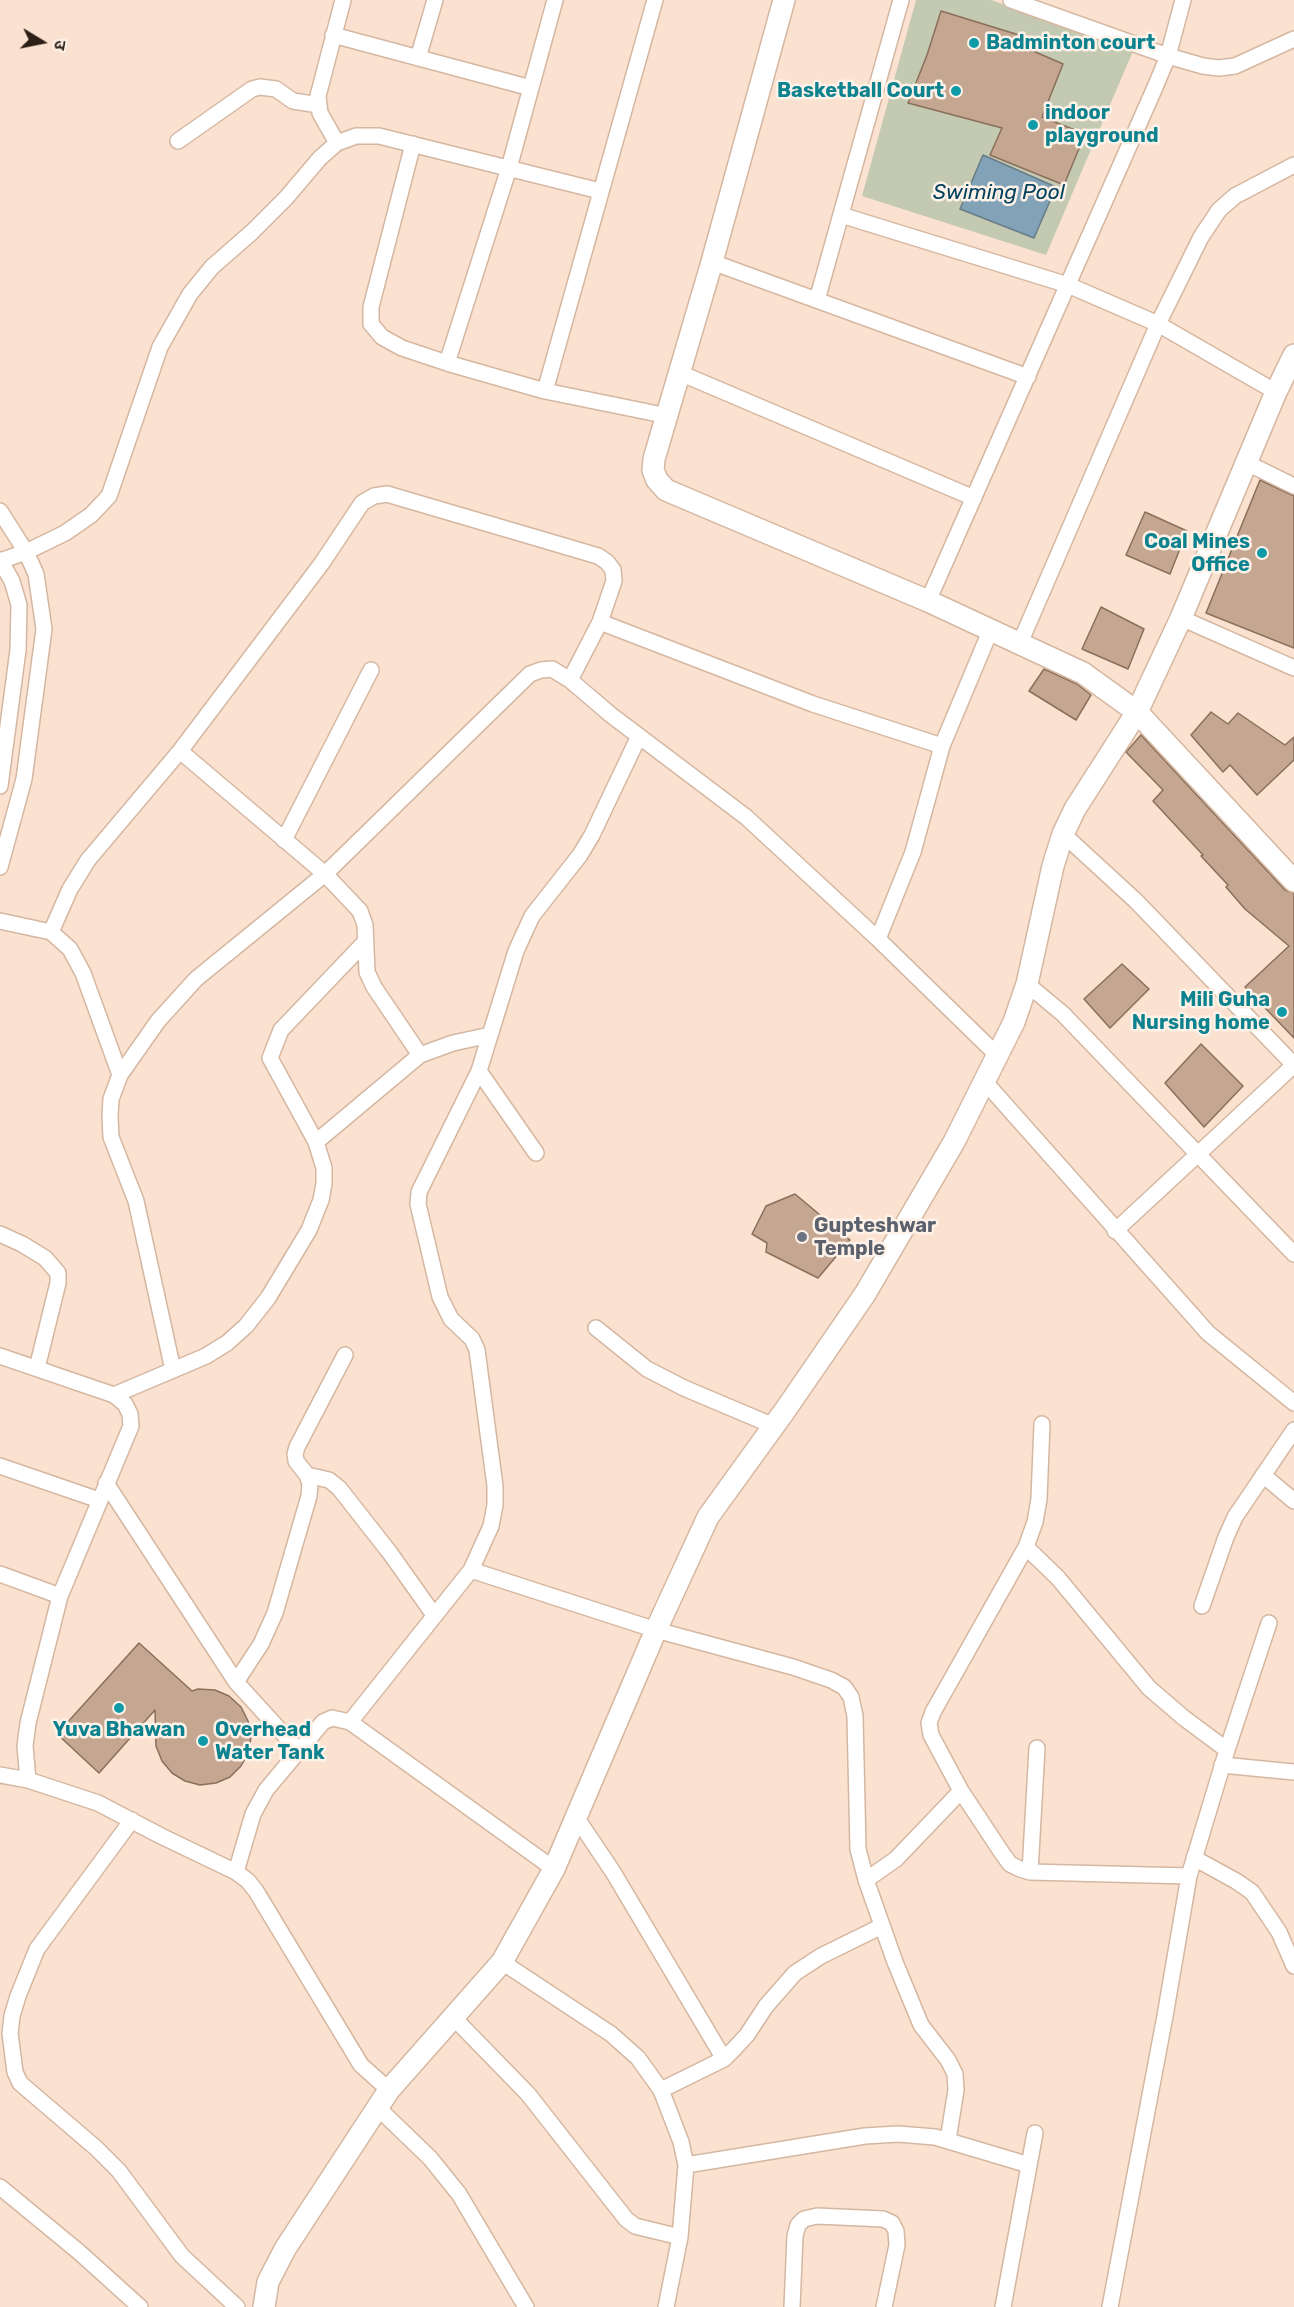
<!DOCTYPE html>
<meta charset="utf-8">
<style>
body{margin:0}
#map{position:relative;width:1294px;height:2307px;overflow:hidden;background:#fbe2d0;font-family:Rubik,"Noto Sans Devanagari",sans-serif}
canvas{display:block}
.north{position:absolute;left:12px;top:12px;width:60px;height:60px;-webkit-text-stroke:4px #fef2e9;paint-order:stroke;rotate:100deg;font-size:16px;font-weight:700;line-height:24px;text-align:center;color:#2b1f17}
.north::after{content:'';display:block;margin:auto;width:21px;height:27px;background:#2b1f17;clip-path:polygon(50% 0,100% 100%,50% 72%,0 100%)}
</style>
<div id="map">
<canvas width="1294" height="2307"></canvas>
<div class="north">उ</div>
</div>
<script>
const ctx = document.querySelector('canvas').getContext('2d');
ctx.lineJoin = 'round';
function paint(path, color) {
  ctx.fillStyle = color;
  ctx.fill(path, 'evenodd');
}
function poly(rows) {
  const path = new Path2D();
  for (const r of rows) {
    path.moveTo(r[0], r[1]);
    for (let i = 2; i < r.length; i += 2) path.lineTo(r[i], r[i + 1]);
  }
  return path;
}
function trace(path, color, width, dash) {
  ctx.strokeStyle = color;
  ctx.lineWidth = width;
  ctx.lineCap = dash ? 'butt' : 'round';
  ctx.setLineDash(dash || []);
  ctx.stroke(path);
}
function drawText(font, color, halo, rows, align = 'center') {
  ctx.font = font + ' Rubik,sans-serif';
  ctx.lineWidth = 5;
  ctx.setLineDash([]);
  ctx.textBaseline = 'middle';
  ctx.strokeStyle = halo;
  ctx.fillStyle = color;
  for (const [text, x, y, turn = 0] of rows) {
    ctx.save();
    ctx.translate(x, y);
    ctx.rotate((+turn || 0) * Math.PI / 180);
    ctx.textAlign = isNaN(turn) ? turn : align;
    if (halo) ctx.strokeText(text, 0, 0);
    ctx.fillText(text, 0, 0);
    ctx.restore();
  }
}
const green = poly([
 [916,0,991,0,1133,51,1046,255,862,196]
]);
const water = poly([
 [983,155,1056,187,1034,238,960,209,983,155]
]);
const building = poly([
 [941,11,1019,35,1017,44,1063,64,1042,117,1085,134,1064,185,990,155,1002,128,908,103,927,55,941,11],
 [1260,480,1294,496,1294,648,1206,613,1260,480],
 [1145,512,1187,531,1170,574,1126,555,1145,512],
 [1101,607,1144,629,1128,669,1082,649,1101,607],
 [1044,669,1077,684,1091,695,1076,720,1029,691,1044,669],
 [1211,712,1228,724,1238,713,1285,745,1294,737,1294,760,1257,795,1230,765,1223,772,1191,735,1211,712],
 [1141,735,1285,890,1294,893,1294,1038,1245,987,1289,946,1245,909,1226,887,1228,885,1201,856,1203,855,1153,801,1163,790,1126,752,1141,735],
 [1122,964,1149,989,1110,1028,1084,999,1122,964],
 [1201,1044,1243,1086,1204,1127,1165,1083,1201,1044],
 [795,1194,850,1240,818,1278,766,1252,767,1243,752,1234,766,1206,795,1194],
 [139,1643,192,1691,198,1689,215,1690,229,1696,241,1707,248,1721,251,1736,249,1752,241,1766,230,1777,216,1783,200,1785,185,1781,172,1773,162,1761,156,1746,155,1710,99,1773,57,1734,139,1643]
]);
const street = poly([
 [1011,0,1168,56,1203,66,1219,68,1235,66,1294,39],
 [333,35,531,88],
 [418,58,435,0],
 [178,141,252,89,260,87,276,89,293,101,319,105],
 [337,143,320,113,318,96,343,0],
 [413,144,371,307,371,324,382,337,402,348,447,363,545,391,668,416],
 [841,215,1068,285,1158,324,1276,392],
 [712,262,1028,377],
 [817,300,901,0],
 [447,363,509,168,555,0],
 [680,373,974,498],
 [545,391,655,0],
 [1247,463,1294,486],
 [0,511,26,552,36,574,44,629,24,779,0,867],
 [0,560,12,581,19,605,18,650,0,786],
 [0,561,26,552,65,533,91,515,109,496,160,347,190,294,212,267,252,232,286,198,320,158,337,143,356,136,379,136,600,191],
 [928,601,1156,85,1168,56,1183,0],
 [1181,618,1294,668],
 [600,622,813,704,942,746],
 [1020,643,1158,324,1201,237,1219,210,1235,196,1294,165],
 [180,751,325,874,360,911,365,925,367,972,374,987,420,1055],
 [1063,834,1136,901,1294,1065,1115,1231],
 [284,840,371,670],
 [0,921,51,932,70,949,83,973,120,1075],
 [51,932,70,889,88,860,180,751,322,563,362,503,374,496,387,494,598,556,607,562,613,570,614,581,600,622,570,680],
 [878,939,913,852,942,746,991,629],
 [1027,984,1063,1014,1294,1254],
 [479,1071,536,1153],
 [985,1082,1208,1333,1294,1403],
 [316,1142,420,1055,453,1043,490,1035],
 [0,1234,22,1244,45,1258,58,1273,58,1283,37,1368],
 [596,1328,647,1369,684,1388,774,1426],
 [0,1356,114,1395,125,1404,130,1414,131,1426,60,1596,28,1723,25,1746,28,1780],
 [173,1370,136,1201,111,1137,110,1116,111,1099,120,1075,158,1021,196,979,325,874,530,674,541,670,552,669,570,680,611,715,746,817,878,939,998,1056],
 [114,1395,206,1356,227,1343,246,1326,268,1298,309,1230,321,1200,324,1184,324,1168,316,1142,270,1058,281,1030,366,941],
 [1042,1424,1039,1499,1035,1522,1026,1547,933,1712,929,1723,931,1735,961,1791,1002,1853,1010,1864,1020,1869,1030,1872,1189,1876],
 [0,1466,99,1500],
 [307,1475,329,1480,339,1488,390,1553,434,1615],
 [1263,1475,1294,1501],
 [106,1483,236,1682,298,1750],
 [1026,1547,1058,1578,1149,1688,1184,1718,1227,1750],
 [471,1570,656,1630,793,1667,831,1680,844,1687,851,1697,855,1716,858,1849,866,1880,895,1962,921,2025,948,2060,955,2074,956,2090,948,2140],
 [0,1574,60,1596],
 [1202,1606,1226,1537,1235,1517,1294,1430],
 [236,1682,261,1644,275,1613,309,1496,310,1484,307,1475,296,1461,295,1454,297,1447,345,1355],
 [350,1722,471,1570,491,1526,495,1505,495,1486,477,1350,472,1339,451,1319,440,1297,418,1204,419,1192,479,1071,516,951,532,916,580,855,592,835,639,736],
 [1222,1765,1294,1772],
 [0,1775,28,1780,98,1803,161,1836,236,1872,248,1881,256,1891,361,2065,389,2090],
 [576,1817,613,1872,724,2059],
 [132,1820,37,1949,18,1996,12,2016,10,2033,15,2072,20,2083,96,2148,119,2171,182,2256,237,2307],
 [1194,1858,1236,1881,1252,1892,1279,1932,1294,1966],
 [236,1872,253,1814,266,1790,323,1722,332,1718,350,1722,554,1869],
 [1030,1872,1037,1748],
 [866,1880,896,1859,961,1791],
 [502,1962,611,2034,638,2058,661,2090,681,2142,686,2165,680,2237,666,2307],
 [453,2017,528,2094,626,2219,635,2226,680,2237],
 [661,2090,724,2059,734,2049,747,2035,766,2006,795,1973,821,1956,882,1926],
 [377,2107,430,2158,459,2194,526,2307],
 [686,2165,865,2136,898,2134,935,2137,1029,2165],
 [0,2187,79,2252,140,2307],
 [792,2307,795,2236,798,2225,804,2219,817,2216,883,2219,892,2223,896,2231,897,2245,884,2307],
 [1003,2307,1035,2133],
 [1110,2307,1165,2016,1189,1876,1227,1750,1269,1623]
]);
const secondary = poly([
 [784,0,712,262,654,459,653,470,657,480,666,490,928,601,1083,673,1137,712,1294,881],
 [264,2307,268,2282,285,2249,389,2090,502,1962,554,1869,656,1630,708,1517,786,1409,865,1294,954,1142,1014,1022,1027,984,1053,866,1063,834,1075,809,1137,712,1181,618,1276,392,1294,355]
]);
const markers = [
 [974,43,6,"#0f9aa8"],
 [956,91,6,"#0f9aa8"],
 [1033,125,6,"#0f9aa8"],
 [1262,553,6,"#0f9aa8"],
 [1282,1012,6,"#0f9aa8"],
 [802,1237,6,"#6b7280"],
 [119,1708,6,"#0f9aa8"],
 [203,1741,6,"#0f9aa8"]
];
const cultureNames = [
 ["Badminton court",986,43],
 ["Basketball Court",944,91,"right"],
 ["indoor",1045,113],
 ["playground",1045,136],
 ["Coal Mines",1250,542,"right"],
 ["Office",1250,565,"right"],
 ["Mili Guha",1270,1000,"right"],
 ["Nursing home",1270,1023,"right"],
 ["Yuva Bhawan",119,1730,"center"],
 ["Overhead",215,1730],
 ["Water Tank",215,1753]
];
const worshipNames = [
 ["Gupteshwar",814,1226],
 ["Temple",814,1249]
];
const waterNames = [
 ["Swiming Pool",999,193]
];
paint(green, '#c4c9b1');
paint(water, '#82a2b7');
trace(water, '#687b87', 1.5);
paint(building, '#c4a691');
trace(building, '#8a6f5b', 1.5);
trace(street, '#d5b7a1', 18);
trace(secondary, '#d5b7a1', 24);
trace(street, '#fff', 15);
trace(secondary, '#fff', 21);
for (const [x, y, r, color] of markers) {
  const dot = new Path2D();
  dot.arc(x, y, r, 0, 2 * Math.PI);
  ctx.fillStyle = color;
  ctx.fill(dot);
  trace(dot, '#fef2e9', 2);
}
drawText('bold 20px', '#0d838f', '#fef2e9', cultureNames, 'left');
drawText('bold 20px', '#5b616d', '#fef2e9', worshipNames, 'left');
drawText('italic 21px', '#03415f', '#fef2e9', waterNames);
</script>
